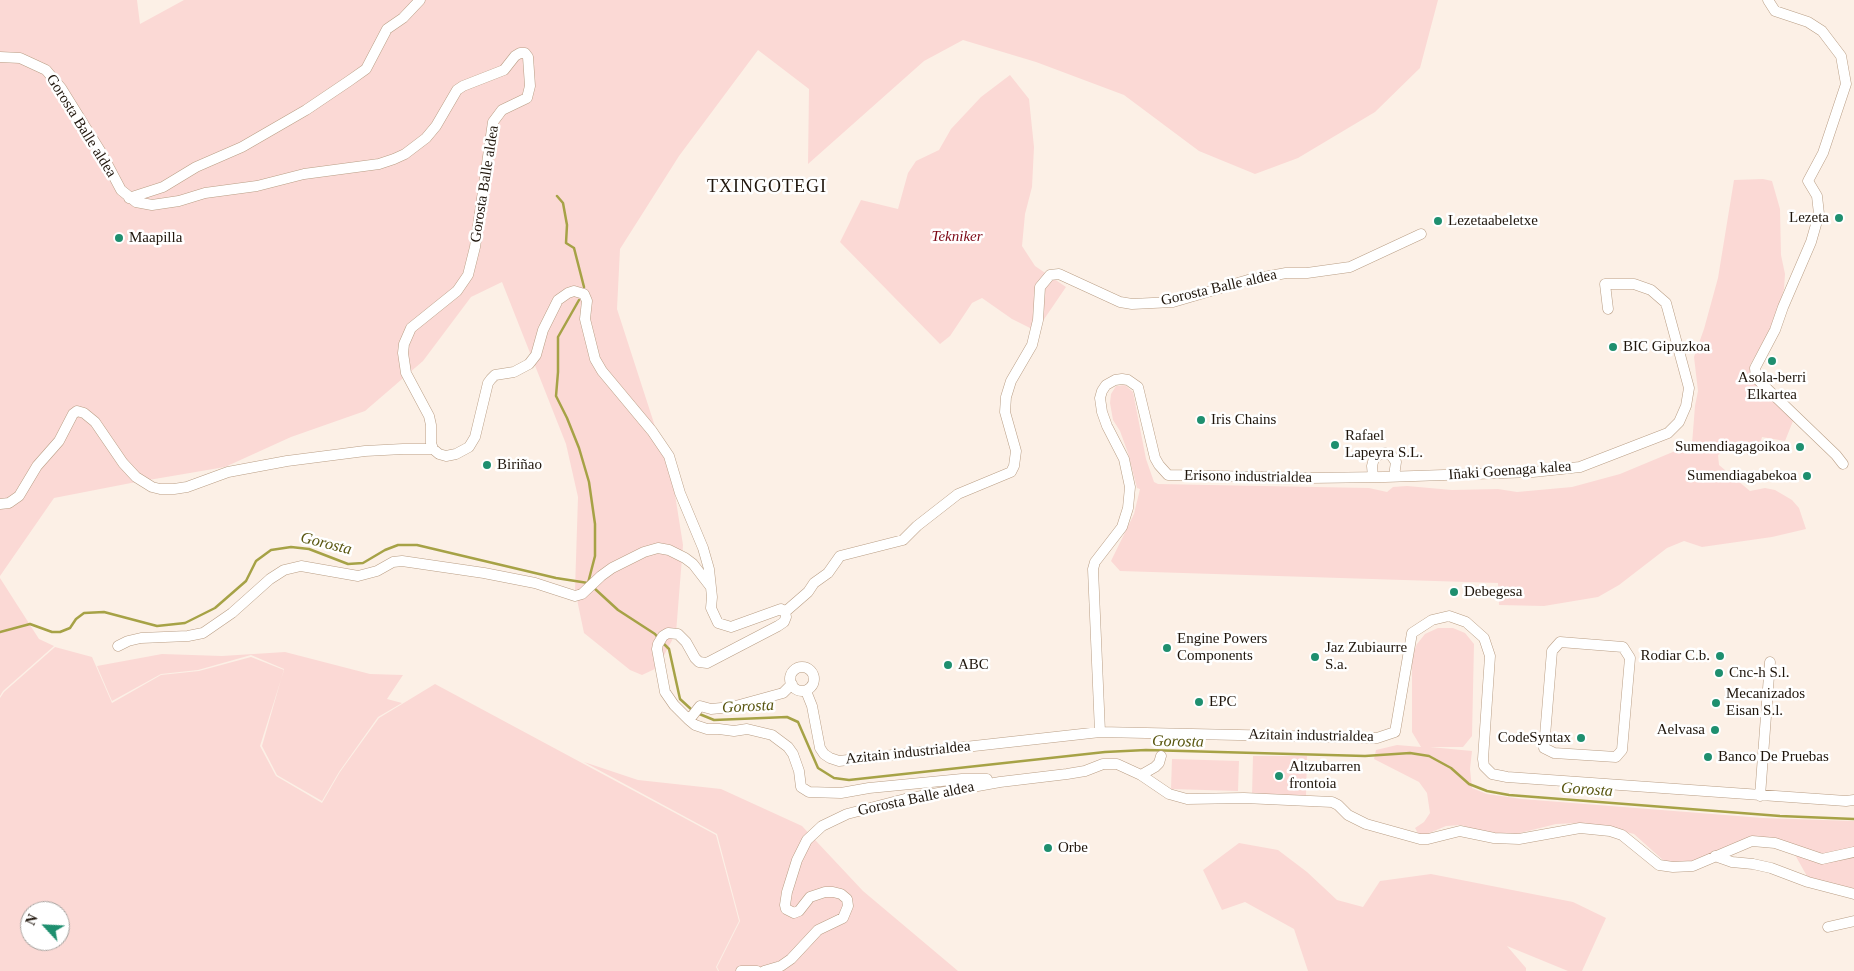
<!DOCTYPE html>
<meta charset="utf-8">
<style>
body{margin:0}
#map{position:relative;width:1854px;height:971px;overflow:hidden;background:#fcf0e6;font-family:"Times New Roman",serif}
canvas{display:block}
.north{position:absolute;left:20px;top:901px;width:50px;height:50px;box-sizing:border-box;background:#fff;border:1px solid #a5a19d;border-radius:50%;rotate:295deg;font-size:14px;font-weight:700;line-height:20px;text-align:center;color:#1f150b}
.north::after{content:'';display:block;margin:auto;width:18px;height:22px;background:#1e8f6f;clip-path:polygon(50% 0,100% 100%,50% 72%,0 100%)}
</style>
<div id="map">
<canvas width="1854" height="971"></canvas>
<div class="north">N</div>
</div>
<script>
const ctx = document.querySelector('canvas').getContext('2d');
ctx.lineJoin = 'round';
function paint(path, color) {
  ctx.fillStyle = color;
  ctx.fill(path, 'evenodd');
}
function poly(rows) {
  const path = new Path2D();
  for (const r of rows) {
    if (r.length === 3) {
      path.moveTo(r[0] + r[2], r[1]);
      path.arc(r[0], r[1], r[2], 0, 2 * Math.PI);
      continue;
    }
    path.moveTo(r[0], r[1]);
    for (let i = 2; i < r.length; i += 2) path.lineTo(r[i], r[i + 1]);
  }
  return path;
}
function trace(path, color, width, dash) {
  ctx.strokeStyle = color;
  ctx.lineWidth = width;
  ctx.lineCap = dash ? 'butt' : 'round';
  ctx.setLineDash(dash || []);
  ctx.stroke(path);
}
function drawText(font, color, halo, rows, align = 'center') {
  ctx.font = font + ' "Times New Roman",serif';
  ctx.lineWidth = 5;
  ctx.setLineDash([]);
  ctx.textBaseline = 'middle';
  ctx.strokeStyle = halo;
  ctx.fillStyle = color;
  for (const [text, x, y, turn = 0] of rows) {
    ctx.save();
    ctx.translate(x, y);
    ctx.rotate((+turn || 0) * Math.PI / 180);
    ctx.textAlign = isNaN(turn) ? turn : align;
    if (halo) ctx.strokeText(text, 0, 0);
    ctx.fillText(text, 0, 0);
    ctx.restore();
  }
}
const green = poly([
 [0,0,137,0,140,24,184,0,1438,0,1420,68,1375,112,1298,158,1255,174,1199,151,1124,95,1036,62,963,40,924,61,808,164,809,89,758,50,679,156,620,249,617,309,673,482,683,545,676,633,657,668,642,675,630,670,584,633,575,590,578,497,566,444,502,282,471,297,423,361,365,411,291,437,225,467,131,483,54,498,0,576],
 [1010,75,1029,99,1034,147,1032,187,1025,214,1022,246,1035,266,1066,287,1036,331,1012,319,982,298,972,303,950,336,940,344,840,242,861,200,898,209,908,173,916,161,939,150,951,129,981,97],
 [1763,179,1772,181,1780,209,1781,255,1785,274,1784,289,1778,309,1770,330,1750,365,1751,375,1778,402,1793,421,1785,441,1762,437,1759,448,1754,445,1748,455,1734,444,1718,455,1719,465,1750,491,1765,488,1775,490,1792,500,1799,508,1806,529,1772,537,1702,547,1684,541,1667,548,1619,585,1598,597,1544,606,1499,605,1498,583,1120,571,1111,561,1134,514,1140,489,1137,488,1128,453,1120,431,1113,420,1110,403,1111,394,1116,386,1125,385,1133,392,1146,459,1154,482,1158,484,1369,488,1387,492,1393,487,1407,486,1452,490,1498,489,1517,492,1572,487,1620,474,1692,444,1695,406,1698,391,1694,357,1704,329,1718,278,1734,180],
 [0,578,39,639,54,646,3,691,0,696],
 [1438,628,1453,628,1465,633,1474,644,1472,736,1463,747,1430,747,1472,751,1470,769,1472,788,1487,794,1522,799,1763,818,1854,821,1854,892,1808,878,1789,844,1768,839,1690,863,1676,865,1664,861,1634,834,1606,827,1579,823,1556,824,1512,835,1483,832,1461,825,1446,826,1427,834,1419,835,1415,828,1424,822,1430,813,1427,793,1419,782,1374,759,1376,750,1397,745,1421,747,1412,732,1412,656,1417,644,1425,634],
 [55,647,92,657,112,703,161,675,199,671,251,657,284,670,260,746,276,776,322,803,340,772,379,718,435,684,716,835,739,921,716,967,718,971,0,971,0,698,4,692],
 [30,911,60,911,60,941,30,941],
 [285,652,370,674,403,675,387,699,402,703,378,717,339,772,322,801,277,775,262,746,284,669,251,655,198,670,161,674,112,701,97,666,162,654,222,656],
 [1253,756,1307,756,1306,796,1252,795],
 [1172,759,1239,761,1238,791,1171,789],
 [584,762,638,780,721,789,802,826,863,891,958,971,719,971,717,967,740,921,717,834],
 [1239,843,1278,850,1307,872,1337,900,1363,907,1380,881,1431,874,1573,902,1606,918,1582,971,1568,971,1507,946,1526,968,1526,971,1308,971,1294,929,1245,902,1222,910,1203,870]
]);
const stream = poly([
 [557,196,563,203,567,225,566,243,574,248,584,287],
 [594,588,618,610,655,634,659,639],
 [0,632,30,624,52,632,60,632,70,628,76,619,84,613,104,612,157,626,185,623,215,608,246,581,256,561,271,550,291,547,309,549,348,564,363,563,385,550,398,545,417,545,556,578,588,583,595,556,595,524,589,482,579,448,567,418,556,396,558,372,558,337,579,300],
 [663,643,669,649,680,699,692,710],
 [697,713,714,720,787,717,798,722,818,768,834,778,849,780,1105,752,1146,750,1365,756,1410,753,1429,756,1451,768,1469,784,1487,791,1509,795,1780,816,1854,819]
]);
const minor = poly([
 [1768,0,1775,11,1808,22,1822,31,1841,56,1846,84,1823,153,1808,181,1817,196,1819,214,1811,242,1783,307,1775,330,1755,368,1756,378,1836,455,1843,464],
 [0,57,20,58,46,70,61,88,102,154,121,190,136,202,152,205,179,201,205,193,257,186,304,174,379,164,394,159,405,154,426,138,436,126,457,90,463,86,504,70,515,56,520,53,525,53,528,57,530,86,527,98,502,110,493,122,475,247,468,275,457,291,411,328,404,344,403,353,406,373,429,416,431,425,431,443,433,449,439,454,446,456,456,454,469,447,475,437,488,383,491,379,495,375,514,372,529,364,536,355,543,330,558,300,568,293,574,291,584,294,587,301,585,319,595,359,602,371,652,431,669,456,680,493,703,548,709,569,712,597,711,608,718,623,731,627,781,609,785,612,786,617,784,622,778,626,707,663,699,662,695,658,686,642,678,634,668,633,663,636,658,644,657,649,665,692,674,705,689,720,700,706,711,709,732,707,783,693,792,684],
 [129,198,163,187,196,167,242,147,306,110,349,81,366,69,387,29,403,18,420,0],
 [1373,477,1372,466,1374,458,1380,454,1385,453,1391,455,1396,462,1394,476],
 [0,504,9,503,19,496,37,466,59,441,73,414,77,411,84,413,95,422,123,463,136,477,152,487,160,489,174,489,187,487,228,472,287,461,365,451,403,449,433,449],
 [785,612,808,592,814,583,828,573,840,556,903,540,917,526,958,494,1011,472,1014,466,1016,451,1005,412,1006,397,1011,381,1032,345,1038,320,1040,287,1050,275,1059,274,1120,302,1132,304,1173,302,1248,280,1286,273,1307,273,1350,267,1421,234],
 [1560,642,1623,647,1630,658,1622,750,1616,757,1554,753,1544,748,1552,651,1560,642],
 [118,646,128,641,141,638,188,636,203,633,232,613,270,579,284,570,301,566,358,576,377,571,393,562,402,561,484,573,535,583,575,596,582,594,601,576,612,568,644,552,658,548,669,550,685,558,693,564,710,586],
 [802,679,12],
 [806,691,812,706,820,748,824,754,830,758,839,761,1100,732,1377,738,1395,732,1412,633,1432,620,1449,616,1466,622,1484,638,1490,656,1483,759,1484,766,1492,774,1507,777,1846,801,1854,800],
 [689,720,695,725,707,729,719,729,734,731,747,729,772,735,788,747,793,754,799,771,801,787,809,792,841,793,869,788,962,779,987,779],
 [1100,732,1093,569,1095,562,1122,527,1128,508,1130,487,1124,459,1107,426,1102,412,1100,398,1102,391,1106,385,1115,380,1122,379,1128,380,1138,387,1155,458,1159,465,1168,475,1309,478,1385,477,1533,472,1580,467,1668,433,1679,422,1686,406,1689,388,1666,303,1651,290,1634,284,1605,284,1608,309],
 [1141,775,1169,794,1187,799,1244,798,1332,802,1338,805,1348,815,1366,824,1420,839,1428,839,1460,831,1494,838,1519,839,1580,828,1610,831,1622,835,1659,865,1673,867,1693,866,1752,841,1775,843,1822,859,1854,852],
 [1760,796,1770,662],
 [1715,856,1732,862,1753,864,1771,868,1808,882,1854,894],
 [1828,927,1854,921],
 [741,971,757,971],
 [764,971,781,966,791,959,818,930,843,918,848,906,847,899,841,894,833,892,825,892,810,897,799,911,794,913,786,909,785,905,787,892,797,860,807,840,822,826,847,814,905,799,1000,782,1067,774,1085,771,1103,764,1117,764,1141,775,1155,767,1159,763,1161,756]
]);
const markers = [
 [1839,218,5,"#1e8f6f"],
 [1438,221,5,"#1e8f6f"],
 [119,238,5,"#1e8f6f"],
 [1613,347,5,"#1e8f6f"],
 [1772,361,5,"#1e8f6f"],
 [1201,420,5,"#1e8f6f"],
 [1335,445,5,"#1e8f6f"],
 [1800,447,5,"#1e8f6f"],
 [487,465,5,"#1e8f6f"],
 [1807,476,5,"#1e8f6f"],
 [1454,592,5,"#1e8f6f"],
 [1167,648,5,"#1e8f6f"],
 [1720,656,5,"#1e8f6f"],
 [1315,657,5,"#1e8f6f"],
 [948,665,5,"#1e8f6f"],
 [1719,673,5,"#1e8f6f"],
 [1199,702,5,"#1e8f6f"],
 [1716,703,5,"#1e8f6f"],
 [1715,730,5,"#1e8f6f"],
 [1581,738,5,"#1e8f6f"],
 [1708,757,5,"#1e8f6f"],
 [1279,776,5,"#1e8f6f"],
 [1048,848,5,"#1e8f6f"]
];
const streetNames = [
 ["Gorosta Balle aldea",81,126,58],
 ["Gorosta Balle aldea",485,184,-81],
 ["Gorosta Balle aldea",1219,288,-13],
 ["Iñaki Goenaga kalea",1510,471,-4],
 ["Erisono industrialdea",1248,477,1],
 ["Azitain industrialdea",1311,736,1],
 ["Azitain industrialdea",908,753,-6],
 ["Gorosta Balle aldea",916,799,-12]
];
const poiNames = [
 ["Lezeta",1829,218,"right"],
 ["Lezetaabeletxe",1448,221],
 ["Maapilla",129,238],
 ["BIC Gipuzkoa",1623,347],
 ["Asola-berri",1772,378,"center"],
 ["Elkartea",1772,395,"center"],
 ["Iris Chains",1211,420],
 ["Rafael",1345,436],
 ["Lapeyra S.L.",1345,453],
 ["Sumendiagagoikoa",1790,447,"right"],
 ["Biriñao",497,465],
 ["Sumendiagabekoa",1797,476,"right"],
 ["Debegesa",1464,592],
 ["Engine Powers",1177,639],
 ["Components",1177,656],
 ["Jaz Zubiaurre",1325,648],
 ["S.a.",1325,665],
 ["Rodiar C.b.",1710,656,"right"],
 ["ABC",958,665],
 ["Cnc-h S.l.",1729,673],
 ["Mecanizados",1726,694],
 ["Eisan S.l.",1726,711],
 ["EPC",1209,702],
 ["Aelvasa",1705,730,"right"],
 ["CodeSyntax",1571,738,"right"],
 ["Banco De Pruebas",1718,757],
 ["Altzubarren",1289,767],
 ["frontoia",1289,784],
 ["Orbe",1058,848]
];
const parkNames = [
 ["Tekniker",957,237]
];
const waterNames = [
 ["Gorosta",326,544,14],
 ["Gorosta",748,707,-3],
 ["Gorosta",1178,742,1],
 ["Gorosta",1587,790,4]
];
const quarterNames = [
 ["TXINGOTEGI",767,187]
];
paint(green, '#fbd9d5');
trace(stream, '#a6a246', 2.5);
trace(minor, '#b99e85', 11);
trace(minor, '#fff', 10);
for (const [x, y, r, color] of markers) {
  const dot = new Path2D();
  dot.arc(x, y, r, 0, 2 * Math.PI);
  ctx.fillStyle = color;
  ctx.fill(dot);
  trace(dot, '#fff', 2);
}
drawText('15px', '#1f150b', '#fff', streetNames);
drawText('15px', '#1f150b', '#fff', poiNames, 'left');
drawText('italic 15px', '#7c0815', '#fff', parkNames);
drawText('italic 16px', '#595610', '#fff', waterNames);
ctx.letterSpacing = '1px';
drawText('18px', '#1f150b', '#fff', quarterNames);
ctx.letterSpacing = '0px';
</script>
